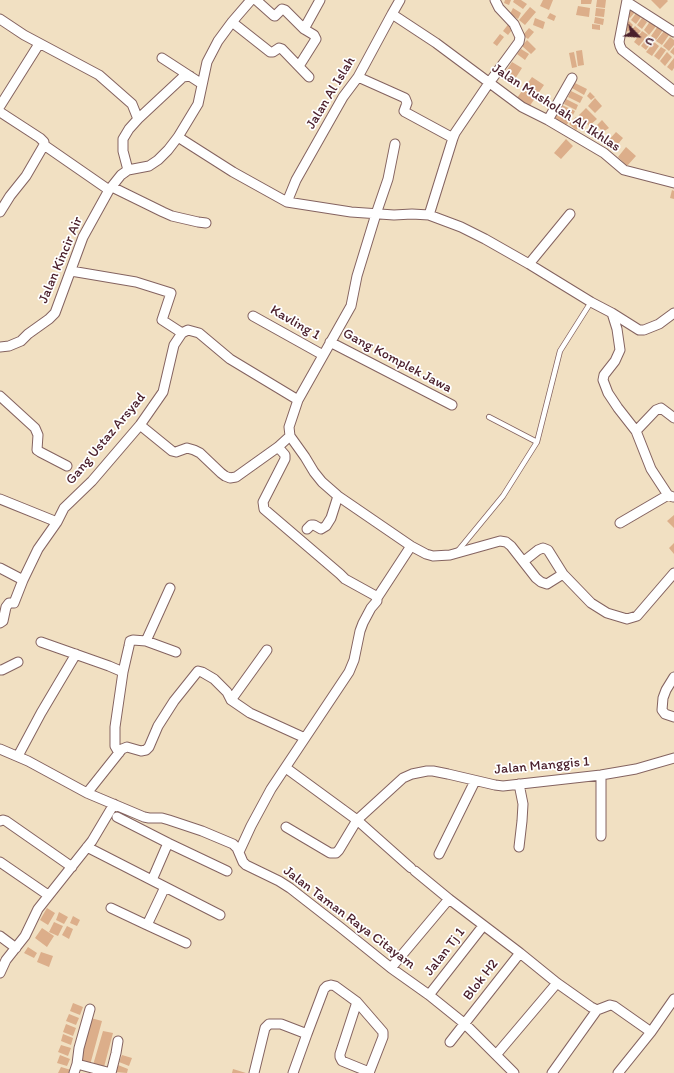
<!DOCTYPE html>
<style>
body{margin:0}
#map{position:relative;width:674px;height:1073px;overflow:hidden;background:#f1e0c2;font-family:Itim,sans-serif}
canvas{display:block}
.north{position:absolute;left:618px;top:16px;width:40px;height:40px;-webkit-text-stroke:3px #fff;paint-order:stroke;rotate:115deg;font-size:11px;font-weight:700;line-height:16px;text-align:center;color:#4a1f2b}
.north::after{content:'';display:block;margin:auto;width:14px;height:18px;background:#4a1f2b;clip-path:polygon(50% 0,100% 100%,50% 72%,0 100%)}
</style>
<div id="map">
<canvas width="674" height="1073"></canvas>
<div class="north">U</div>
</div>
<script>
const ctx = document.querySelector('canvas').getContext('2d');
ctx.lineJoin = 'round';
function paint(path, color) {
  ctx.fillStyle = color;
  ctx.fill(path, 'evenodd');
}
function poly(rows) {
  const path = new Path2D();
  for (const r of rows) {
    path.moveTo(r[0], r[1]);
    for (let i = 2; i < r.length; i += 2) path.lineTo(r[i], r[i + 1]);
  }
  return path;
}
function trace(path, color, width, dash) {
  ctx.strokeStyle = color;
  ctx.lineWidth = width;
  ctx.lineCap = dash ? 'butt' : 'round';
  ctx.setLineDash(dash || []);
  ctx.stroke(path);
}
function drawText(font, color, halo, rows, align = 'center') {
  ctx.font = font + ' Itim,sans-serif';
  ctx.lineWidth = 3.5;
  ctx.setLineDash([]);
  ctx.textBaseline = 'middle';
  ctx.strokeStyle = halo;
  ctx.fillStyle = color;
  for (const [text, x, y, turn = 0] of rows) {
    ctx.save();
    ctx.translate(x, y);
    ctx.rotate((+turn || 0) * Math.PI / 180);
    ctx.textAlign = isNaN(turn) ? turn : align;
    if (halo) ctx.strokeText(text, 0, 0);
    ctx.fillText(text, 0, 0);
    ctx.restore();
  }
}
const building = poly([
 [505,0,511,0,509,5,504,3],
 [514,0,521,0,527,4,523,9,513,2],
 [543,0,553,0,549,10,540,6],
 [581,0,592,0,591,4,581,4],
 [597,0,606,0,605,8,596,7],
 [651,0,667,0,668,1,660,9],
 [578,6,590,8,589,17,576,15],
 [530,7,536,12,525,25,519,20],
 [513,8,521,13,518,19,510,14],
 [596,8,605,9,604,17,595,16],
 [631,8,636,11,630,18,626,15],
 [550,13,556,16,554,21,547,18],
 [636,13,641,17,636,24,631,20],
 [595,17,604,19,603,25,594,23],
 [535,18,545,22,543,29,533,25],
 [642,18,647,22,642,29,637,25],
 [651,20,657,25,649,35,644,30],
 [629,21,633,25,628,32,623,28],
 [510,22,515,26,508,35,503,31],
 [592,24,600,25,600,30,592,29],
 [635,26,641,31,634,38,629,33],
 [658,26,663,30,656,40,651,36],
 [529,28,534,32,528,39,523,35],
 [642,31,648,35,639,46,634,42],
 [664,31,669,35,662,45,656,41],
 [500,34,504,37,497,46,493,43],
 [648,37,653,40,646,50,641,46],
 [670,37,674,40,674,45,669,51,663,46],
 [527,40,536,49,531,54,522,46],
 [654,42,659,46,652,56,646,52],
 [661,47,666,50,659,60,654,56],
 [674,47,674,55,670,52],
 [521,49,529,54,525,60,517,54],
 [582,50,584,65,578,66,576,51],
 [574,52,577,67,572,68,569,53],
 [667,52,672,57,665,66,660,61],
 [674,58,674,68,672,71,667,67],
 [512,62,522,68,515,79,505,73],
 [532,77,544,85,529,107,517,98],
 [575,83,587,89,584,95,572,88],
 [571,91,583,97,580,103,568,97],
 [590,92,595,97,591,100,587,96],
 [595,98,602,106,595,113,588,106],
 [566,99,578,105,576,110,564,104],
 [562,105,575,111,572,117,560,111],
 [586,108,597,119,589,126,579,115],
 [557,111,570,118,567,125,553,118],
 [576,117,583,123,576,130,569,124],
 [602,120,609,128,603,132,597,125],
 [616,132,623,138,614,149,607,142],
 [566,139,573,146,561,159,554,153],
 [626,147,636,156,627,166,618,157],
 [672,190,674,191,674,199,670,198],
 [674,515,674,528,667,521],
 [674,543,674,554,669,548],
 [47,908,55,913,48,925,40,920],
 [59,912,68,917,64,924,56,920],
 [73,916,80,920,77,926,70,923],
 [54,922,63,926,58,936,49,932],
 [67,926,73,929,69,939,62,935],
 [42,928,54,936,47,947,35,938],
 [28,947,37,953,34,958,24,953],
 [41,952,53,956,49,967,37,962],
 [73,1003,83,1007,80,1015,70,1011],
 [69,1014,79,1018,76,1025,66,1021],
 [91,1018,102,1021,90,1065,79,1063],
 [66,1024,76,1028,73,1036,63,1032],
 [103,1031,113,1033,104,1067,93,1065],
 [63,1034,73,1038,71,1045,61,1041],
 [61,1045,71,1048,68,1056,58,1052],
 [60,1055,70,1059,67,1066,57,1063],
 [122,1055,132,1058,129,1066,119,1062],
 [118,1065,128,1069,127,1073,115,1072],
 [61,1067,71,1070,70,1073,58,1073],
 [233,1069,246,1073,232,1073]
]);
const service = poly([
 [489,417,537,442],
 [457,552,503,496,537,442,560,351,591,302]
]);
const minor = poly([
 [256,0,274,16,275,16,282,9,285,10,304,29,314,35,316,39,299,66],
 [627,0,619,42,620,46,622,50,674,91],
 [627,2,674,32],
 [392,14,436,43,522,107,548,120,604,153,624,170,674,183],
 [0,19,24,35,99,75,132,104,138,119,129,129,123,139,123,151,128,170],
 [232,22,270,52,273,52,279,48,282,49,309,77],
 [304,29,320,0],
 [162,58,202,84],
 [358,77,405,98,407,103,404,111,405,112,453,138],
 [0,106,39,44],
 [0,112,40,138,44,142,44,145,26,176,10,196,0,212],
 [138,119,183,77,190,76],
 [548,120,572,78],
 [178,137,233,172,287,202,351,212,394,215,412,214,429,215,461,227,485,239,529,264,591,302,612,313,617,329,620,350,615,361,604,375,603,380,608,393,618,408,636,431,651,469,668,495,673,497,674,497],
 [395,144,388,179,376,214,357,276,351,306,298,400,289,427,290,436,305,457,314,472,322,482,338,496,411,546,426,554,433,556,450,555,500,541,506,542,511,546,536,578,541,582,547,584,563,574,591,603,607,613,627,619,637,616,674,573],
 [44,145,109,190],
 [112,187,163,212,172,216,198,222,206,223],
 [287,202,296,180,343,97,358,77,392,14,400,0],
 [429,215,453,138,455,133,489,83,519,42,520,37,514,24,499,8,495,0],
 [529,264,570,214],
 [612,313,639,330,644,330,659,324,674,313],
 [253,316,323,355],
 [182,333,188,330,199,333,230,359,298,400],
 [330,342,452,405],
 [0,347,9,346,21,341,28,334,49,319,55,313,83,237,109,190,121,175,128,170,149,166,158,160,168,150,178,137,198,104,207,62,218,41,232,22,251,0],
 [0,396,35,428,38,435,37,450,40,452,67,466],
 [140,425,172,451,176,452,187,448,194,450,200,453,221,473,225,476,230,478,236,477,278,447,290,436],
 [636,431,656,410,661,408,674,418],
 [0,499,57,522],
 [620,523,668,495],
 [307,529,311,525,314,525,321,529,326,526,331,518,338,496],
 [524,561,538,550,543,548,548,550,563,574],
 [0,568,23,580],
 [377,598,411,546],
 [0,623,3,621,6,607,9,603,14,603,23,580,38,549,57,522,64,508,92,481,140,425,163,392,174,345,182,333,162,320,171,293,136,282,71,271],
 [146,641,170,588],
 [41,642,109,666,123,672,115,727,115,746,119,753],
 [0,670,2,670,18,662],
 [123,672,129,646,130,641,133,640,146,641,176,652],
 [674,677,666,690,663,698,662,710,665,714,674,717],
 [231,700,267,650],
 [0,749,28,761,87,793,144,817,149,818,162,818,169,820,202,831,233,844,237,848,243,862,246,865,279,881,290,888,340,927,391,968,429,995,465,1024,514,1073],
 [18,756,41,713,76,654],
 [286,768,357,820,411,868],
 [601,775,601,836],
 [87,793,122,749,127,747,141,751,146,750,149,747,158,726,174,701,198,671,202,672,214,679,227,692,231,700,250,713,305,738],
 [117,817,168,843,227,871],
 [0,821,3,820,6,821,72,867],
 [286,827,330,853,336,853,339,850,357,820,403,778,412,774,427,771,433,771,448,774,495,785,503,786,601,775,636,769,674,758],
 [87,847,220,915],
 [519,847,522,821,523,804,519,784],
 [239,852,251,826,271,789,349,672,354,660,360,631,363,623,371,608,377,601,377,598,374,595,345,579,340,574,264,509,263,502,285,459,285,455,278,447],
 [439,854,475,781],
 [0,862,48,895],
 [415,871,449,899,520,953,557,983,591,1007,597,1010,610,1005,614,1006,651,1032],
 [152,880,168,843],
 [165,887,147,925,186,943],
 [111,908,147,925],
 [0,936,16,948],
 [391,968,449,899],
 [0,973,6,960,25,936,38,909,92,841,114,804],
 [429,995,483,926],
 [357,1002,340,1054,340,1057,342,1061,369,1072],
 [450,1042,520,953],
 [496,1055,557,983],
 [77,1064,111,1073],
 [74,1073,77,1064,79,1048,90,1009],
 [111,1073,116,1053,118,1041],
 [254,1073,265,1028,269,1024,281,1024,307,1034,324,989,327,986,331,985,335,986,357,1002,383,1032,383,1037,369,1073],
 [293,1073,307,1034],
 [552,1073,597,1010],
 [618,1073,651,1032,674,999]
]);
const streetNames = [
 ["Jalan Al Islah",331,93,-59],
 ["Jalan Musholah Al Ikhlas",556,108,33],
 ["Jalan Kincir Air",61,260,-67],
 ["Kavling 1",295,323,30],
 ["Gang Komplek Jawa",397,361,28],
 ["Gang Ustaz Arsyad",106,439,-50],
 ["Jalan Manggis 1",542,766,-5],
 ["Jalan Taman Raya Citayam",349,918,37],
 ["Jalan Tj 1",445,952,-52],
 ["Blok H2",481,980,-52]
];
paint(building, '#dcae8a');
trace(service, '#846360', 6);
trace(minor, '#846360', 11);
trace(service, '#fff', 4.5);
trace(minor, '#fff', 9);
drawText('14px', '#4a1f2b', '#fff', streetNames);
</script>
